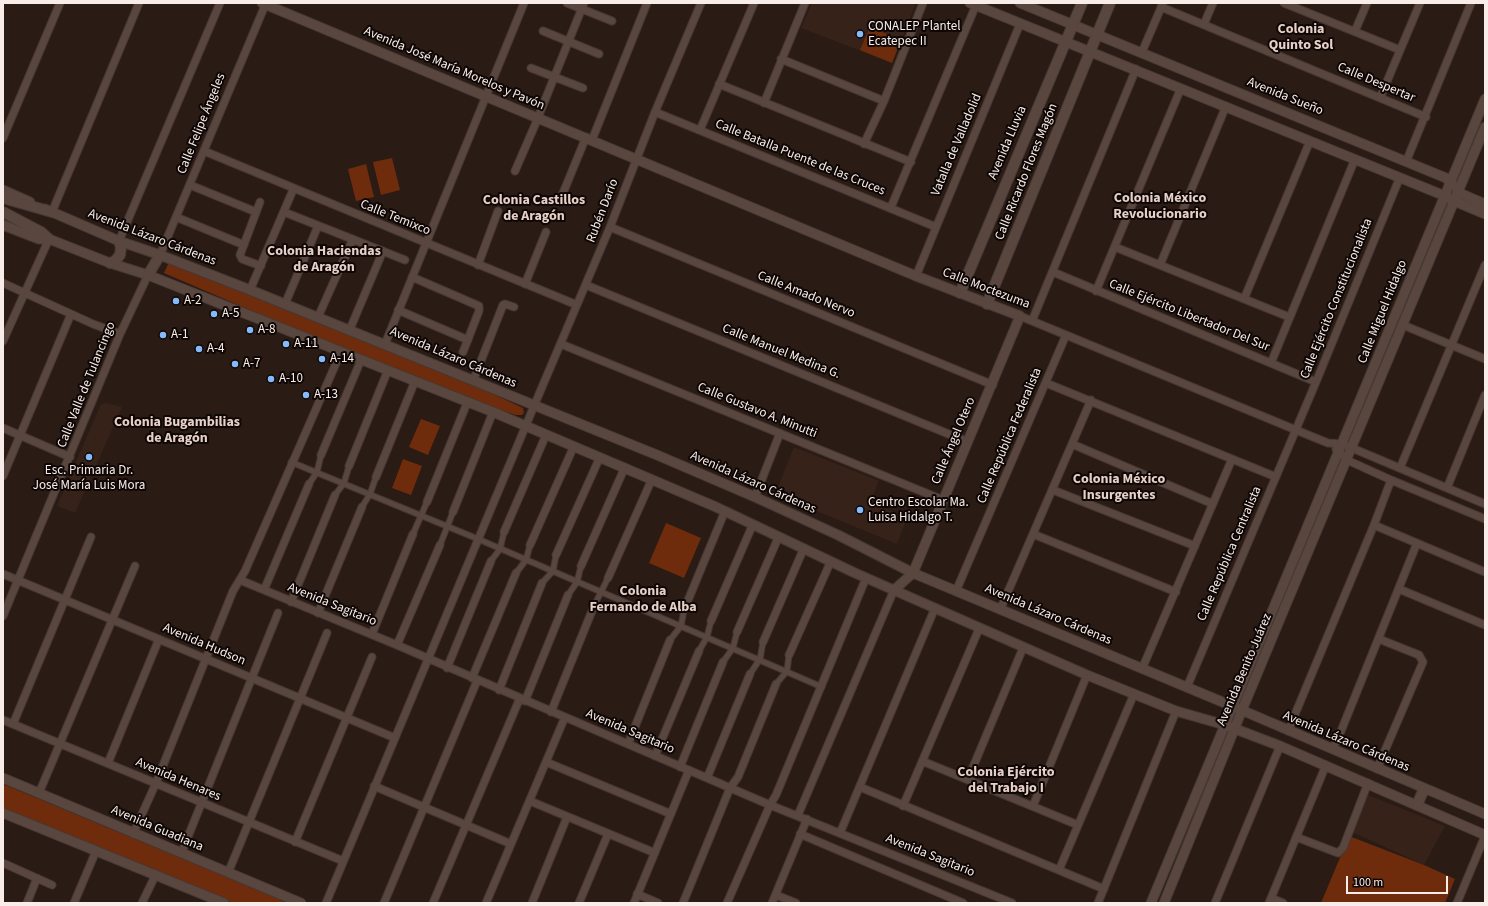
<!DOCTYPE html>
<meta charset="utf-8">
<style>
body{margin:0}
#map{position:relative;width:1488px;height:906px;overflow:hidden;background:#2a1b14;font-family:"Source Sans 3",sans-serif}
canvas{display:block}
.frame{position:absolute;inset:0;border:4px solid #f8ede8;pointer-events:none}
.scale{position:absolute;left:1346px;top:876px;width:102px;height:18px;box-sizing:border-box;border:2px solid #f8ede8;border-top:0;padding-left:5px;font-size:12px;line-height:14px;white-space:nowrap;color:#f8ede8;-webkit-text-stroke:3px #0e0705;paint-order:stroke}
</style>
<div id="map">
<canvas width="1488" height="906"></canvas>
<div class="frame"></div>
<div class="scale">100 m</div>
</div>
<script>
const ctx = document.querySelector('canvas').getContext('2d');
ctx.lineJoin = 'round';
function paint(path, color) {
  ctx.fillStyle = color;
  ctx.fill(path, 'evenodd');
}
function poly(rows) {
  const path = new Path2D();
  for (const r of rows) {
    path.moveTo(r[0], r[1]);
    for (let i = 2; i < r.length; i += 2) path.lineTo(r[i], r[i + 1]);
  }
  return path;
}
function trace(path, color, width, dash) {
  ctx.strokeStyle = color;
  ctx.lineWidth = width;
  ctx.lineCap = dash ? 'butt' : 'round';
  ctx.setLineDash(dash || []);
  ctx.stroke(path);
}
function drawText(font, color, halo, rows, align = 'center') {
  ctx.font = font + ' "Source Sans 3",sans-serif';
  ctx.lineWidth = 4;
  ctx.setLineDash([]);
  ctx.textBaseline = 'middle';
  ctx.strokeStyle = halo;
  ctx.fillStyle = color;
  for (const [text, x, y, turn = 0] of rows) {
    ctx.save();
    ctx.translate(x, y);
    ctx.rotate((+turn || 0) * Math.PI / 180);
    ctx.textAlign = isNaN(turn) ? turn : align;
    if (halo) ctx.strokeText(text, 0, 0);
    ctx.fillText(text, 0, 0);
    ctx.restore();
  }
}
const built = poly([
 [812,3,916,3,892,63,801,28],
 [106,403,122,407,75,513,57,506,101,404],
 [794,447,879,481,870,502,907,518,897,544,775,494],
 [1366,794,1445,826,1424,865,1352,832]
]);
const green = poly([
 [870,27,901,40,892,63,860,50],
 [392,158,400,190,381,195,373,162],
 [366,164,374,197,356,201,348,169],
 [169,262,493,394,523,408,524,413,522,415,516,415,484,405,280,323,164,273],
 [421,419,440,426,428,455,409,447],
 [403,459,422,466,411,495,392,488],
 [666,523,701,538,684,578,649,563],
 [3,784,289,903,233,903,3,812],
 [1349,836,1424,865,1455,879,1445,903,1321,903]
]);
const pedestrian = poly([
 [291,462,478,539,822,687],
 [309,484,317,472,321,455],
 [335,495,344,483,349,466],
 [362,507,370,494,376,477],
 [413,534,427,502],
 [440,545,453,512],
 [491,561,500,549,504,532],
 [516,573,526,560,530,545],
 [542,583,553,571,556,555],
 [568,595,577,582,581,566],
 [594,606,608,578],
 [670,640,681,626,684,610],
 [699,651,707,637,711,621],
 [723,662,733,648,737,632],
 [750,674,760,659,763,642],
 [776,684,787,671,789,655]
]);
const minor = poly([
 [567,3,612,21],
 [1284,3,1400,50],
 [1161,7,1426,117],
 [1204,24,1213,3],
 [543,31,599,54],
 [1355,31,1367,3],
 [1142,52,1163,3],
 [781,59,884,101],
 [531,68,583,88],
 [719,84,911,162],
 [1380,98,1420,3],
 [764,103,805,3],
 [655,112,936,227],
 [700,130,754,3],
 [3,138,60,3],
 [592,140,647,3],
 [864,144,884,101,923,3],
 [204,151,577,305],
 [1406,162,1471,3],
 [515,171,535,125,584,3],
 [190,185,256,212],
 [561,198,586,137],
 [260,202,240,255,242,259,261,266],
 [891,207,976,5],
 [52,212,139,3],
 [284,212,405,260],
 [176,217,244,245],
 [610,227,993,385],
 [119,241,220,3],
 [1115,247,1289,317],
 [160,255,266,3],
 [478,265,498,211],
 [1160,265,1226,106],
 [1053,272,1316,382],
 [916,276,1020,24],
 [412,277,479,306,479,311,463,352],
 [3,283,93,324,120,334],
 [525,284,546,232],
 [586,285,968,442],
 [250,290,293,190],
 [1096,291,1181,88],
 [1244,299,1310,141],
 [285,304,318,226],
 [398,310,468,340],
 [1020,316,1296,430,1328,443,1342,444,1352,448,1485,504],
 [318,317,353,239],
 [1032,321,1136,69],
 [1403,325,1485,359],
 [350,329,383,251],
 [3,341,49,239],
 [385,344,524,3],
 [561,344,943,500],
 [1271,363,1355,159],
 [473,381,503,305,505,304,514,307],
 [1046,383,1276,477],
 [3,428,70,457],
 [1072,444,1213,504],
 [1336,449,1347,460,1391,480,1485,519],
 [321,455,361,360],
 [349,466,388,370],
 [1400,468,1485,265],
 [3,476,71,314],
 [376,477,415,381],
 [1447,488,1485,395],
 [1053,490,1195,546],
 [755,497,780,433],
 [427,502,467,403],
 [453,512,493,412],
 [1374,525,1485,572],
 [504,532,546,435],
 [1033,534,1176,592],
 [530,545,574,446],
 [556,555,600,457],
 [581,566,625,467],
 [3,574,395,738],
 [608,578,652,479],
 [240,580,397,645,770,805,1012,903],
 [1399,589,1485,625],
 [264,590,309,484],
 [956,591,1066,335],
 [291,602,335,495],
 [684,610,725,511],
 [1000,610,1091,400],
 [318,613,362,507],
 [3,616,120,334,148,275],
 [711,621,753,524],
 [737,632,779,536],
 [372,634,413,534],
 [763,642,804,548],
 [397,645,440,545],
 [789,655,831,561],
 [447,668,491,561],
 [1142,669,1232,459],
 [472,678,516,573],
 [1187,687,1316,382,1400,177],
 [499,690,542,583],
 [525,701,568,595],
 [551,712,594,606],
 [3,720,343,861],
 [13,724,91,537],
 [1288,731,1374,525,1391,480],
 [628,744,670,640],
 [1331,749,1337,741,1417,543],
 [655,756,699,651],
 [922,761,1078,825],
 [546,762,671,814],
 [108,763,159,639],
 [680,767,723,662],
 [1377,769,1423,662,1419,655,1379,639],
 [707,778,750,674],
 [968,779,1023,648],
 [374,786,511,844],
 [860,787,1104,889],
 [39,793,135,566],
 [530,801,655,853],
 [903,806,979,629],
 [1033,806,1087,675],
 [798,815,894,590],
 [840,833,935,608],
 [133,834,156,783,233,591,245,571,341,352],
 [800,834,963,903],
 [1296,837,1338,853,1343,848,1368,783],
 [295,842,372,657],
 [181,854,278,613],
 [3,863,52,885],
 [1059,870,1134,694],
 [228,873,327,633],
 [637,894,658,903],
 [776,895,796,903],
 [1271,898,1283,903],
 [27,903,37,878],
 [74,903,96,851],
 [142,903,156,874],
 [326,903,534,406,610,227,655,112,701,3],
 [384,903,477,681],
 [433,903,520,698],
 [486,903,565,717],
 [532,903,567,817],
 [579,903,608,834],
 [634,903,689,770],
 [683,903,730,788,738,777,776,684],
 [727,903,770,805,776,795,866,578],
 [772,903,807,819],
 [1098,903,1176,711],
 [1215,903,1280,746],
 [1269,903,1326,765],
 [1457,903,1485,836]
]);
const tertiary = poly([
 [262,3,916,276,1020,316,913,573,894,590],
 [970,3,1445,196,1454,201,1485,214],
 [1020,3,1446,178,1453,185],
 [3,190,30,202],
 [1457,192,1485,204],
 [45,209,119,241,160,255,250,290,657,455,755,497,838,535,913,573,1232,706,1485,814],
 [3,225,39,239,49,239,110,263,148,275,493,412,716,507,855,573,1087,675,1176,711,1225,725,1280,746,1485,835],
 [3,778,301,903],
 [3,813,224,903],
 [1151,903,1485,99],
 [1164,903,1242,710,1485,127]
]);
const secondary = poly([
 [3,198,52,212],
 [3,212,41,232,49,239],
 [110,263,115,261,120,255,121,247,119,241],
 [148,275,160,255],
 [960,293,1082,3],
 [987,304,1110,3],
 [1417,805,1424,789]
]);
const markers = [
 [860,34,4,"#85bbfb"],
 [176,301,4,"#85bbfb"],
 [214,314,4,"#85bbfb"],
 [250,330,4,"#85bbfb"],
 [163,335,4,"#85bbfb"],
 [286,344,4,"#85bbfb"],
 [199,349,4,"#85bbfb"],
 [322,359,4,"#85bbfb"],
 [235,364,4,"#85bbfb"],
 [271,379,4,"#85bbfb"],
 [306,395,4,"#85bbfb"],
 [89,457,4,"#85bbfb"],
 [860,510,4,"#85bbfb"]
];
const poiNames = [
 ["CONALEP Plantel",868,27],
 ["Ecatepec II",868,42],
 ["A-2",184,301],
 ["A-5",222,314],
 ["A-8",258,330],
 ["A-1",171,335],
 ["A-11",294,344],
 ["A-4",207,349],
 ["A-14",330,359],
 ["A-7",243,364],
 ["A-10",279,379],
 ["A-13",314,395],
 ["Esc. Primaria Dr.",89,471,"center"],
 ["José María Luis Mora",89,486,"center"],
 ["Centro Escolar Ma.",868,503],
 ["Luisa Hidalgo T.",868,518]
];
const streetNames = [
 ["Avenida José María Morelos y Pavón",454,69,23],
 ["Calle Despertar",1376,83,23],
 ["Avenida Sueño",1285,97,22],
 ["Calle Felipe Ángeles",202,124,-68],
 ["Avenida Lluvia",1008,143,-67],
 ["Vatalla de Valladolid",957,145,-67],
 ["Calle Batalla Puente de las Cruces",800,158,22],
 ["Calle Ricardo Flores Magón",1027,172,-68],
 ["Rubén Darío",603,211,-69],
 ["Calle Temixco",395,218,22],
 ["Avenida Lázaro Cárdenas",152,238,21],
 ["Calle Moctezuma",986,289,21],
 ["Calle Amado Nervo",806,295,22],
 ["Calle Ejército Constitucionalista",1337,299,-68],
 ["Calle Miguel Hidalgo",1383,312,-68],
 ["Calle Ejército Libertador Del Sur",1189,316,22],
 ["Calle Manuel Medina G.",781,352,22],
 ["Avenida Lázaro Cárdenas",453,358,23],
 ["Calle Valle de Tulancingo",87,385,-68],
 ["Calle Gustavo A. Minutti",757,411,22],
 ["Calle República Federalista",1010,436,-67],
 ["Calle Ángel Otero",954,441,-67],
 ["Avenida Lázaro Cárdenas",753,483,24],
 ["Calle República Centralista",1230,554,-67],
 ["Avenida Sagitario",332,605,22],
 ["Avenida Lázaro Cárdenas",1048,615,23],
 ["Avenida Hudson",204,645,23],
 ["Avenida Benito Juárez",1245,670,-67],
 ["Avenida Sagitario",630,732,23],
 ["Avenida Lázaro Cárdenas",1346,742,23],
 ["Avenida Henares",178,780,23],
 ["Avenida Guadiana",157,829,23],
 ["Avenida Sagitario",930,856,22]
];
const neighbourhoodNames = [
 ["Colonia",1301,30],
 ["Quinto Sol",1301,46],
 ["Colonia México",1160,199],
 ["Revolucionario",1160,215],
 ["Colonia Castillos",534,201],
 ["de Aragón",534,217],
 ["Colonia Haciendas",324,252],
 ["de Aragón",324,268],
 ["Colonia Bugambilias",177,423],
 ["de Aragón",177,439],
 ["Colonia México",1119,480],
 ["Insurgentes",1119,496],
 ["Colonia",643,592],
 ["Fernando de Alba",643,608],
 ["Colonia Ejército",1006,773],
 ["del Trabajo I",1006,789]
];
paint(built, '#372219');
paint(green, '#6e2c0c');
trace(pedestrian, '#453835', 7);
trace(minor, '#453835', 9);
trace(tertiary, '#453835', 11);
trace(secondary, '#453835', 12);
trace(pedestrian, '#58463f', 5);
trace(minor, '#58463f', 7);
trace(tertiary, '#58463f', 9);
trace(secondary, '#58463f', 10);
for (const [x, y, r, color] of markers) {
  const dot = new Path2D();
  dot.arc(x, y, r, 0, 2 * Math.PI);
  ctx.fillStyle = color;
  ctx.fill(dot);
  trace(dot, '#0e0705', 1.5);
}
drawText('13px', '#f8ede8', '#0e0705', poiNames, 'left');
drawText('13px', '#f8ede8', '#0e0705', streetNames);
drawText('bold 14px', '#e6d0c7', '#0e0705', neighbourhoodNames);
</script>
